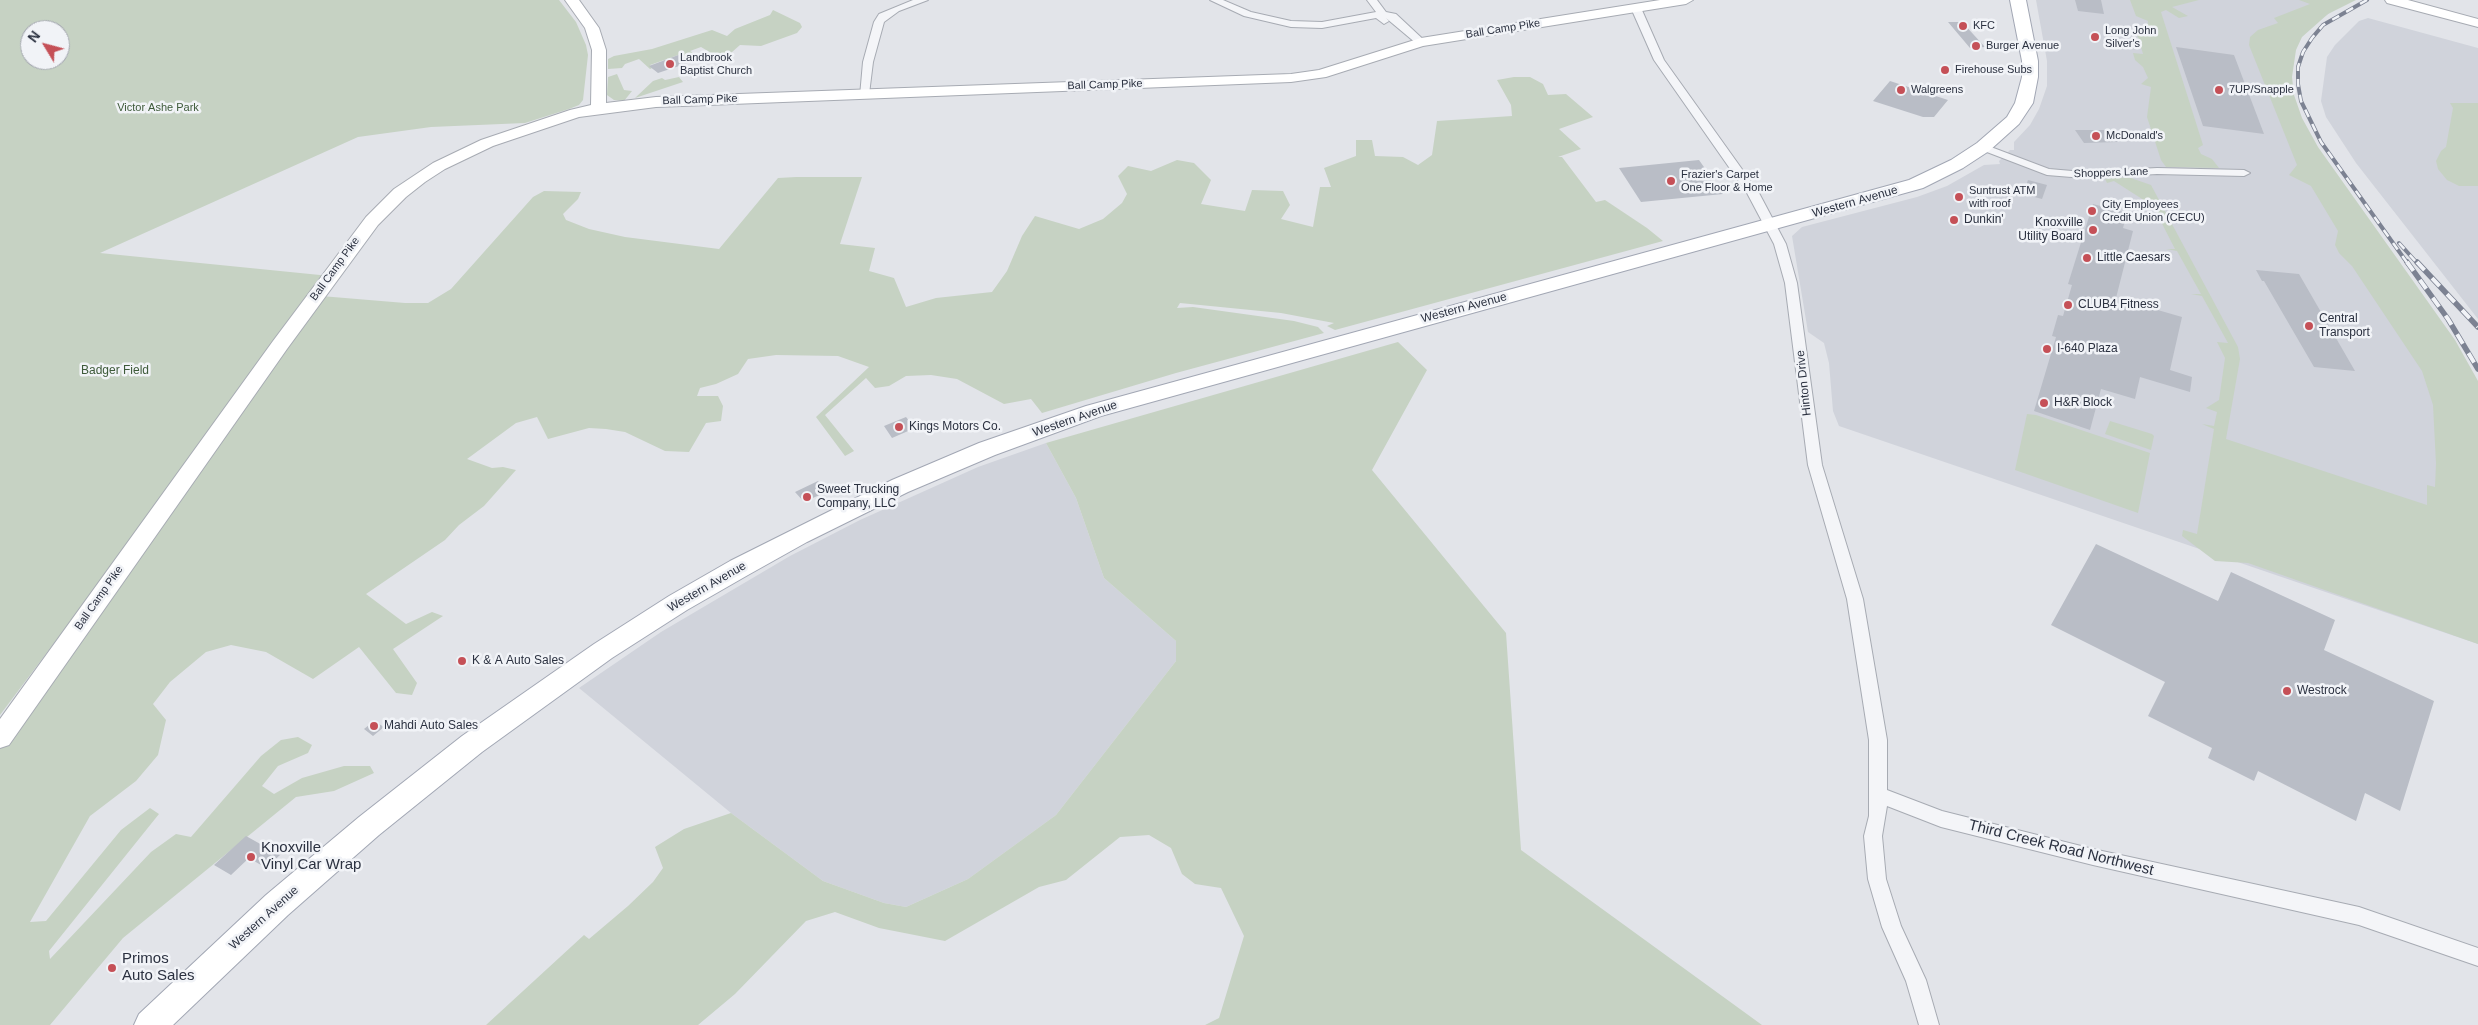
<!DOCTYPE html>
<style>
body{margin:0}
#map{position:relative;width:2478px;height:1025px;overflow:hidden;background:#e2e4e9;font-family:Arial,sans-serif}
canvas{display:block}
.north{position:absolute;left:20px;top:20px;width:50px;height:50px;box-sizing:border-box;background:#f1f3f7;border:1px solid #a2a5ae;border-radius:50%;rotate:307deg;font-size:14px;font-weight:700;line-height:20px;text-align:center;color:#2b3140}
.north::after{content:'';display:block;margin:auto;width:18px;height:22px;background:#c55057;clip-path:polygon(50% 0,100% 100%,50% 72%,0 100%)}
</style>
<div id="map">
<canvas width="2478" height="1025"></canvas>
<div class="north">N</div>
</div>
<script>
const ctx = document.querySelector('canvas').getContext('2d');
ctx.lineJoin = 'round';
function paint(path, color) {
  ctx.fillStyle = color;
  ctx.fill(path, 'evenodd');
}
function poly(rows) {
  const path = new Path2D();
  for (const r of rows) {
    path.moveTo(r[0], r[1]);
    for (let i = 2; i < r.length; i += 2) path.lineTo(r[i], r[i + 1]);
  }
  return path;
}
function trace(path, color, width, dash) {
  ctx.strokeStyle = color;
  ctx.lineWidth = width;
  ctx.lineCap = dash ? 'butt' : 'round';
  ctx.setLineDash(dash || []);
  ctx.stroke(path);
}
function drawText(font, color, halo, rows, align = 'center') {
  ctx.font = font + ' Arial,sans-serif';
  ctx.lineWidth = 5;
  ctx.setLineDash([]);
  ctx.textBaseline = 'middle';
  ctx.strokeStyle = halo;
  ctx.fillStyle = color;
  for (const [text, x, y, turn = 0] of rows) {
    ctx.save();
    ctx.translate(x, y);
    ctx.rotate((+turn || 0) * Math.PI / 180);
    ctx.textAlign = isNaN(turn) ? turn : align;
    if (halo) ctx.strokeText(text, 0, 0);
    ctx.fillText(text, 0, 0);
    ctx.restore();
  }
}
const built = poly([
 [2036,0,2348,0,2300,34,2286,57,2291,108,2478,396,2478,644,1839,426,1833,411,1829,363,1824,343,1808,332,1792,236,1802,227,1917,197,1947,186,1984,165,2000,164,1999,161,2010,150,2014,150,2014,142,2030,125,2039,109,2047,86,2047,61],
 [2368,18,2478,48,2478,319,2356,163,2326,117,2321,101,2327,57,2335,45,2359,21],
 [1046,443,1076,498,1104,578,1176,641,1176,661,1056,815,968,879,906,907,884,903,823,881,731,813,579,688,661,632,790,556,860,520,978,467]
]);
const green = poly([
 [0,0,559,0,576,22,586,45,588,55,583,100,579,105,569,109,525,123,431,127,358,137,100,253,330,276,0,715],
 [30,30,60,30,60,60,30,60],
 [2130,0,2199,0,2172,7,2188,16,2179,18,2166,10,2161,12,2203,145,2198,148,2201,154,2212,159,2219,168,2166,167,2161,160,2147,117,2151,87,2141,84,2148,78,2143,67,2135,60,2133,53,2143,54,2138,37,2132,30,2147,30,2148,21,2136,16],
 [2299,0,2356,0,2328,14,2302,37,2296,50,2292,77,2294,95,2302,118,2318,147,2455,340,2478,381,2478,644,2248,563,2215,561,2182,536,2183,530,2197,534,2214,429,2202,424,2214,426,2217,412,2206,408,2219,400,2225,358,2217,342,2228,343,2202,296,2191,294,2201,294,2177,251,2166,249,2175,249,2154,208,2144,208,2150,204,2114,181,2107,183,2105,179,2128,177,2151,185,2238,347,2240,359,2226,439,2427,505,2427,485,2435,487,2436,464,2433,405,2422,371,2352,266,2339,253,2335,245,2338,231,2311,186,2289,175,2297,165,2249,45,2250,37,2258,30,2278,23,2274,18,2310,4],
 [773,10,800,23,802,27,797,33,761,46,740,45,723,60,701,47,690,51,695,54,684,56,681,54,650,65,652,68,650,69,639,59,625,64,622,68,608,69,608,59,614,56,652,49,712,30,727,36,735,29,770,15],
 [617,74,624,90,632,91,624,101,614,100,607,95,608,77],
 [679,77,683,82,635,98,653,81,662,78,665,80],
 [1514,77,1530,77,1543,84,1548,95,1566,94,1593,117,1559,129,1581,149,1558,157,1562,157,1596,202,1605,200,1647,228,1663,241,1335,330,1327,326,1334,323,1281,313,1180,303,1177,308,1193,307,1294,321,1318,327,1324,333,1176,373,1042,413,1031,399,1004,404,957,379,931,375,906,376,889,386,875,388,866,378,825,415,854,451,845,456,816,417,869,367,838,356,776,355,748,359,738,374,716,384,700,388,697,396,718,396,723,406,721,421,706,423,689,452,665,451,625,432,606,429,589,428,548,439,537,417,516,423,467,459,492,468,503,467,516,470,484,506,459,525,445,540,366,594,406,624,432,612,443,616,393,649,417,683,412,695,396,693,359,647,313,679,266,652,231,645,206,652,170,682,153,704,166,720,158,755,136,781,90,816,30,922,46,921,121,830,150,808,159,814,49,951,50,959,151,852,176,834,191,837,261,756,281,740,298,737,312,745,308,753,278,766,262,786,274,794,302,778,344,766,370,766,374,773,334,791,296,797,123,938,50,1025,0,1025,0,748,321,296,405,303,428,303,451,289,533,197,544,191,581,192,578,199,563,214,566,220,589,229,625,237,719,249,778,178,796,177,862,177,840,244,875,248,869,271,894,278,906,307,936,298,992,292,1007,271,1022,236,1035,216,1079,229,1103,219,1122,203,1127,194,1118,176,1128,166,1151,171,1177,160,1194,163,1211,180,1201,204,1245,211,1252,190,1283,191,1290,205,1281,219,1313,227,1320,187,1331,187,1324,168,1356,156,1356,140,1372,140,1375,156,1403,157,1418,165,1432,155,1437,121,1512,116,1511,105,1497,80],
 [2450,103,2478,103,2478,186,2459,186,2447,180,2438,169,2436,161,2441,151,2446,147,2453,108],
 [1398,342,1427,370,1372,470,1506,633,1521,850,1762,1025,1205,1025,1219,1018,1244,936,1221,888,1195,884,1182,874,1171,848,1149,835,1120,837,1066,880,1039,887,945,941,879,928,835,912,806,921,735,994,698,1025,486,1025,584,935,589,939,628,906,653,882,663,868,655,847,684,829,731,813,823,881,884,903,906,907,968,879,1056,815,1176,661,1176,641,1104,578,1076,498,1046,443],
 [2027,414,2036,415,2150,453,2138,513,2015,470],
 [2110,421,2152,434,2154,436,2151,450,2105,434]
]);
const building = poly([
 [2075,0,2101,0,2104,14,2078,11],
 [1948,22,1962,22,1985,47,1970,48],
 [2176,47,2234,55,2264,134,2203,126],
 [681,54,691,62,658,73,649,66],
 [1890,81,1948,100,1934,117,1923,117,1873,101],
 [2075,130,2108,130,2118,142,2084,143],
 [1699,160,1723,194,1641,202,1619,168],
 [2028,180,2047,185,2042,199,2023,194],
 [2093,204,2127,213,2123,228,2133,231,2116,298,2182,317,2170,370,2192,377,2190,392,2140,377,2135,399,2101,389,2090,430,2034,411,2056,337,2052,336,2058,315,2063,316,2072,285,2068,284],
 [2256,270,2299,274,2355,371,2314,367,2264,281,2262,281],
 [906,417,915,428,892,438,884,426],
 [818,481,826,492,804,502,795,492],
 [2096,544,2218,601,2231,572,2335,620,2324,650,2434,701,2400,811,2365,793,2356,821,2258,771,2254,781,2208,758,2212,748,2148,716,2165,682,2051,625],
 [374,721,384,727,373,736,364,729],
 [246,836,280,855,266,868,249,858,231,875,214,865]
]);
const street = poly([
 [913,0,928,0,899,11,884,22,873,62,869,94,868,96,860,96,863,62,874,22,879,14,913,0],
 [1210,0,1223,0,1251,12,1291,21,1322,22,1376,12,1367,0,1377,0,1386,12,1396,14,1426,42,1417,44,1386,18,1389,21,1384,24,1376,18,1322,28,1291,27,1244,16,1210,0],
 [1636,5,1641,8,1664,60,1759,193,1786,244,1797,283,1822,465,1863,599,1887,740,1887,790,1942,811,2093,849,2359,907,2478,948,2478,966,2359,925,2093,865,1941,827,1887,806,1882,836,1886,879,1901,926,1926,980,1939,1025,1919,1025,1906,981,1882,927,1868,879,1864,836,1869,816,1869,740,1847,599,1808,465,1785,283,1774,244,1747,193,1654,60,1631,8,1636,5],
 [1983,144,2049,169,2084,172,2157,168,2244,170,2250,173,2244,176,2157,174,2084,178,2047,175,1979,149,1979,145,1983,144]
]);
const secondary = poly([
 [565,0,579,0,599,28,606,50,606,103,656,97,1291,74,1319,70,1421,38,1660,0,1693,0,1686,4,1423,46,1326,77,1291,82,656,107,579,117,493,146,445,169,425,182,406,197,378,225,287,349,9,745,0,748,0,719,273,341,366,217,394,189,433,163,481,140,570,110,591,105,592,50,585,28,565,0],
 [2385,0,2408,0,2478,19,2478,27,2387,3,2385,0]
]);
const primary = poly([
 [2010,0,2026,0,2038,61,2038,77,2033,103,2019,124,1989,151,1963,168,1923,188,1101,416,995,455,908,492,807,542,748,575,687,610,612,658,482,752,379,835,288,915,173,1025,134,1025,139,1014,266,895,359,817,462,736,594,644,669,596,730,561,892,480,979,443,1086,406,1909,180,1951,160,1977,143,2007,117,2015,103,2022,77,2022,61,2010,0]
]);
const railFar1 = poly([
 [2367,0,2323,25,2312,38,2303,52,2298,67,2298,84,2301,101,2321,142,2408,264],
 [2399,243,2418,264]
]);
const rail = poly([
 [2407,262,2448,319,2478,369],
 [2417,262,2478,327]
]);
const markers = [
 [1963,26,5,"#c55057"],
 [2095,37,5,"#c55057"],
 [1976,46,5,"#c55057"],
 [670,64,5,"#c55057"],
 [1945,70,5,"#c55057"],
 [1901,90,5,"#c55057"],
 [2219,90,5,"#c55057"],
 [2096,136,5,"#c55057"],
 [1671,181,5,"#c55057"],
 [1959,197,5,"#c55057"],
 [2092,211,5,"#c55057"],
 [1954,220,5,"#c55057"],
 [2093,230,5,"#c55057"],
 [2087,258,5,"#c55057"],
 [2068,305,5,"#c55057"],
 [2309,326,5,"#c55057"],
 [2047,349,5,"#c55057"],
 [2044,403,5,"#c55057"],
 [899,427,5,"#c55057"],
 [807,497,5,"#c55057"],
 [462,661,5,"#c55057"],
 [2287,691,5,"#c55057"],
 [374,726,5,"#c55057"],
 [251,857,5,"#c55057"],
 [112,968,5,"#c55057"]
];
const farPoinames = [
 ["KFC",1973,26],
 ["Long John",2105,31],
 ["Silver's",2105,44],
 ["Burger Avenue",1986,46],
 ["Landbrook",680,58],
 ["Baptist Church",680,71],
 ["Firehouse Subs",1955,70],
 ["Walgreens",1911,90],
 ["7UP/Snapple",2229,90],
 ["McDonald's",2106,136],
 ["Frazier's Carpet",1681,175],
 ["One Floor & Home",1681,188],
 ["Suntrust ATM",1969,191],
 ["with roof",1969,204],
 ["City Employees",2102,205],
 ["Credit Union (CECU)",2102,218]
];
const farStreetnames = [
 ["Ball Camp Pike",1503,29,-9],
 ["Ball Camp Pike",1105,85,-2],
 ["Ball Camp Pike",700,100,-2],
 ["Shoppers Lane",2111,173,-2],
 ["Ball Camp Pike",335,269,-54],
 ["Ball Camp Pike",99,598,-55]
];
const farParknames = [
 ["Victor Ashe Park",158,108]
];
const streetNames = [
 ["Western Avenue",1855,202,-16],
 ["Western Avenue",1464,308,-15],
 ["Hinton Drive",1804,383,-96],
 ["Western Avenue",1075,419,-19],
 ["Western Avenue",707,587,-30],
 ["Western Avenue",264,918,-42]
];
const poiNames = [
 ["Dunkin'",1964,220],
 ["Knoxville",2083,223,"right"],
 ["Utility Board",2083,237,"right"],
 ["Little Caesars",2097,258],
 ["CLUB4 Fitness",2078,305],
 ["Central",2319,319],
 ["Transport",2319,333],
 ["I-640 Plaza",2057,349],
 ["H&R Block",2054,403],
 ["Kings Motors Co.",909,427],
 ["Sweet Trucking",817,490],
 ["Company, LLC",817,504],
 ["K & A Auto Sales",472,661],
 ["Westrock",2297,691],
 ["Mahdi Auto Sales",384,726]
];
const parkNames = [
 ["Badger Field",115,371]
];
const nearPoinames = [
 ["Knoxville",261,848],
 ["Vinyl Car Wrap",261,865],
 ["Primos",122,959],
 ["Auto Sales",122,976]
];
const nearStreetnames = [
 ["Third Creek Road Northwest",2061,848,14]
];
paint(built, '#d0d3db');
paint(green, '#c6d2c3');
paint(building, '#b9bdc6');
trace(street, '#a7abb3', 2);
trace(secondary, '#a7abb3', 2);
trace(primary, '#a2a7b4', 2);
paint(street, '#f4f5f8');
paint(secondary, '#fff');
paint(primary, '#fff');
trace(railFar1, '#7c8292', 4);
trace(rail, '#7c8292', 5.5);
trace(railFar1, '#f1f3f7', 2.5, [8]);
trace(rail, '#f1f3f7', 4, [11]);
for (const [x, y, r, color] of markers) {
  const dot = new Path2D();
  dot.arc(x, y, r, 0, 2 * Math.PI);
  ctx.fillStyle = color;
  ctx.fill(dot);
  trace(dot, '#f1f3f7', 2);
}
drawText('11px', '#2b3140', '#f1f3f7', farPoinames, 'left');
drawText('11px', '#2b3140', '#f1f3f7', farStreetnames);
drawText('11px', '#3d5a39', '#f1f3f7', farParknames);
drawText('12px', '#2b3140', '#f1f3f7', streetNames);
drawText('12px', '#2b3140', '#f1f3f7', poiNames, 'left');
drawText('12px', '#3d5a39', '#f1f3f7', parkNames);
drawText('15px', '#2b3140', '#f1f3f7', nearPoinames, 'left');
drawText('15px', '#2b3140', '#f1f3f7', nearStreetnames);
</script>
